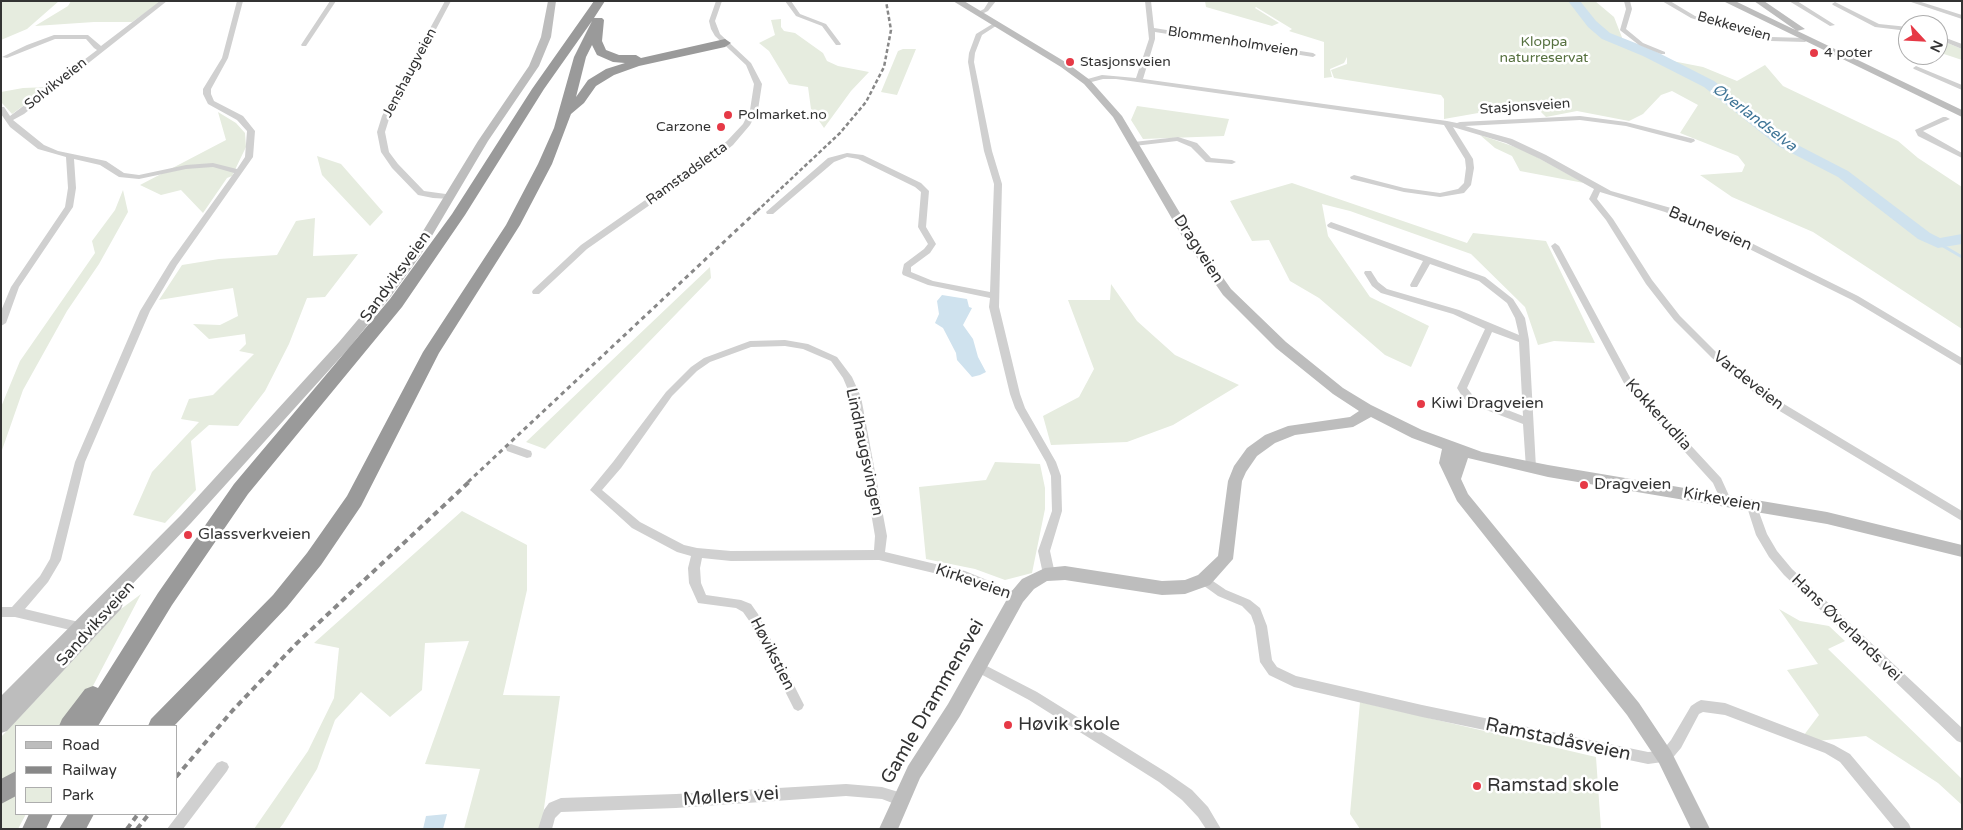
<!DOCTYPE html>
<meta charset="utf-8">
<style>
body{margin:0}
#map{position:relative;width:1963px;height:830px;overflow:hidden;background:#fff;font-family:"Varela Round",sans-serif}
canvas{display:block}
.frame{position:absolute;inset:0;border:2px solid #333;pointer-events:none}
.legend{position:absolute;left:15px;top:725px;width:162px;height:90px;box-sizing:border-box;background:#fff;border:1px solid #adadad;margin:0;padding:6px 9px;list-style:none;font-size:15px;color:#333}
.legend li{display:flex;align-items:center;gap:10px;height:25px}
.legend b{width:25px;border:1px solid #adadad}
.north{position:absolute;left:1898px;top:15px;width:50px;height:50px;box-sizing:border-box;background:#fff;border:1px solid #adadad;border-radius:50%;rotate:115deg;font-size:14px;font-weight:700;line-height:20px;text-align:center;color:#333}
.north::after{content:'';display:block;margin:auto;width:18px;height:22px;background:#e63946;clip-path:polygon(50% 0,100% 100%,50% 72%,0 100%)}
</style>
<div id="map">
<canvas width="1963" height="830"></canvas>
<div class="frame"></div>
<ul class="legend">
<li><b style="height:6px;background:#bdbdbd"></b>Road</li>
<li><b style="height:6px;background:#888"></b>Railway</li>
<li><b style="height:14px;background:#e6ecdf"></b>Park</li>
</ul>
<div class="north">N</div>
</div>
<script>
const ctx = document.querySelector('canvas').getContext('2d');
ctx.lineJoin = 'round';
function paint(path, color) {
  ctx.fillStyle = color;
  ctx.fill(path, 'evenodd');
}
function poly(rows) {
  const path = new Path2D();
  for (const r of rows) {
    path.moveTo(r[0], r[1]);
    for (let i = 2; i < r.length; i += 2) path.lineTo(r[i], r[i + 1]);
  }
  return path;
}
function trace(path, color, width, dash) {
  ctx.strokeStyle = color;
  ctx.lineWidth = width;
  ctx.lineCap = dash ? 'butt' : 'round';
  ctx.setLineDash(dash || []);
  ctx.stroke(path);
}
function drawText(font, color, halo, rows, align = 'center') {
  ctx.font = font + ' "Varela Round",sans-serif';
  ctx.lineWidth = 5;
  ctx.setLineDash([]);
  ctx.textBaseline = 'middle';
  ctx.strokeStyle = halo;
  ctx.fillStyle = color;
  for (const [text, x, y, turn = 0] of rows) {
    ctx.save();
    ctx.translate(x, y);
    ctx.rotate((+turn || 0) * Math.PI / 180);
    ctx.textAlign = isNaN(turn) ? turn : align;
    if (halo) ctx.strokeText(text, 0, 0);
    ctx.fillText(text, 0, 0);
    ctx.restore();
  }
}
const green = poly([
 [1,1,59,1,27,29,1,40],
 [71,1,162,1,132,22,94,22,35,26,68,6],
 [1205,1,1595,1,1614,17,1623,40,1657,58,1703,67,1737,81,1765,65,1783,86,1898,141,1918,158,1962,187,1962,329,1813,232,1732,197,1700,175,1742,172,1745,165,1738,156,1680,133,1698,105,1672,91,1661,95,1643,114,1629,121,1577,111,1546,117,1538,109,1539,106,1511,112,1501,109,1444,119,1444,99,1441,95,1334,78,1331,70,1347,64,1347,57,1344,63,1330,69,1332,77,1324,78,1324,42,1292,32,1289,31,1292,29,1256,7,1255,8,1279,23,1272,26,1206,7],
 [781,19,781,27,784,31,795,33,823,53,827,61,838,66,869,72,851,91,824,128,811,109,808,87,789,84,769,51,759,43,775,35,771,20],
 [1938,39,1962,49,1962,60,1938,52],
 [903,49,916,49,897,95,881,92,898,51],
 [49,87,12,114,1,102,1,92,23,88],
 [1137,106,1229,119,1224,136,1143,139,1131,120],
 [218,112,236,123,245,133,246,147,232,176,227,178,203,213,181,190,161,195,140,185,226,140],
 [1480,135,1524,150,1584,183,1520,171,1512,156,1495,148],
 [317,156,341,164,383,212,370,226,322,175],
 [1292,183,1467,243,1473,233,1546,241,1595,343,1554,341,1538,345,1525,307,1471,254,1350,211,1322,204,1328,236,1370,297,1429,326,1411,367,1385,355,1319,298,1290,281,1269,240,1252,241,1230,201],
 [123,190,128,212,99,264,67,311,23,390,1,453,1,407,20,361,95,253,92,241,115,210],
 [315,218,313,256,358,254,325,297,307,298,289,344,265,391,238,426,209,425,191,441,196,490,165,523,133,515,152,472,199,422,181,419,189,399,213,395,254,354,239,351,246,344,245,334,209,339,193,324,220,325,238,316,233,288,159,300,182,265,219,259,277,255,296,221],
 [710,267,711,278,545,449,526,442],
 [1111,284,1137,321,1175,355,1239,385,1173,425,1127,442,1051,445,1043,416,1079,397,1094,369,1068,300,1110,300],
 [995,462,1040,464,1045,488,1045,509,1032,573,1005,580,975,569,926,559,919,487,986,480],
 [462,511,527,545,527,590,503,695,560,696,541,829,464,829,480,769,425,764,469,641,425,643,422,690,390,717,361,692,335,720,317,769,283,824,279,829,254,829,308,751,334,698,339,648,314,643],
 [141,594,72,726,16,726,16,814,26,814,18,829,1,829,1,737,121,609],
 [1779,609,1800,621,1829,626,1845,641,1828,649,1962,779,1962,805,1938,783,1866,736,1817,741,1804,735,1819,715,1787,670,1818,664],
 [1360,702,1596,757,1601,829,1360,829,1350,814]
]);
const water = poly([
 [942,295,967,299,969,307,972,308,963,325,973,339,978,357,986,372,980,375,972,377,957,360,956,353,943,328,935,323,939,314,937,301],
 [447,814,443,829,423,829,426,816]
]);
const stream = poly([
 [1938,243,1962,257]
]);
const river = poly([
 [1568,1,1580,1,1596,21,1610,33,1653,50,1714,81,1788,140,1848,171,1930,233,1940,238,1962,234,1962,244,1938,248,1918,239,1838,177,1778,146,1704,87,1643,56,1602,39,1588,27,1568,1]
]);
const street = poly([
 [160,1,167,1,24,114,13,120,44,145,58,151,106,161,124,173,139,175,186,165,213,163,237,169,245,157,247,131,237,120,208,104,203,94,203,89,222,58,237,1,243,1,228,58,211,89,211,94,214,101,243,116,255,131,253,157,177,265,150,311,85,462,61,560,48,582,25,609,87,624,89,628,87,632,83,633,15,617,1,617,1,607,12,607,40,576,50,559,75,462,140,311,170,262,234,173,213,167,186,169,139,179,119,177,100,165,74,159,76,188,73,207,19,287,6,323,1,326,1,311,11,287,65,207,68,188,66,157,38,149,10,127,1,114,1,107,4,107,10,116,18,110,97,50,94,48,86,39,55,39,7,58,2,57,27,45,54,35,88,35,101,46,160,1],
 [330,1,336,1,306,46,302,46,301,45,330,1],
 [445,1,451,1,390,116,385,132,389,152,398,164,424,191,453,195,453,199,450,199,433,198,418,195,392,168,381,152,377,132,382,116,445,1],
 [716,1,722,1,715,21,720,34,751,63,762,84,758,110,750,125,733,145,717,158,587,249,539,294,533,294,532,292,533,290,581,245,711,154,727,141,743,124,750,110,754,84,746,65,715,36,711,29,709,21,716,1],
 [785,1,791,1,800,14,826,24,841,44,840,45,836,45,822,26,796,16,785,1],
 [989,1,996,1,988,11,980,15,976,15,976,13,984,9,989,1],
 [1145,1,1151,1,1154,28,1313,53,1316,55,1313,57,1155,32,1155,39,1143,79,1447,121,1457,123,1460,122,1580,116,1626,122,1694,139,1695,141,1691,143,1626,126,1580,120,1465,126,1512,139,1546,155,1611,191,1671,208,1723,229,1858,296,1962,358,1962,366,1852,300,1717,233,1665,212,1600,192,1597,199,1613,219,1652,280,1680,316,1718,354,1774,398,1962,511,1962,521,1768,404,1712,358,1674,320,1646,284,1606,220,1589,199,1594,189,1540,159,1506,143,1453,127,1473,159,1474,168,1471,185,1464,193,1440,197,1404,192,1351,179,1350,177,1354,175,1404,188,1440,193,1458,189,1464,183,1466,168,1465,159,1444,125,1116,79,1103,79,1084,84,1084,80,1102,75,1136,78,1149,39,1145,1],
 [1624,1,1630,1,1632,9,1626,29,1643,43,1665,52,1665,54,1661,54,1639,45,1621,31,1620,30,1626,9,1624,1],
 [1662,1,1670,1,1695,16,1729,27,1771,37,1805,38,1808,40,1805,42,1771,41,1725,29,1691,18,1662,1],
 [1789,1,1797,1,1835,25,1830,26,1789,1],
 [1908,1,1918,1,1962,15,1962,19,1908,1],
 [1835,2,1879,24,1908,27,1908,31,1875,27,1833,5,1832,4,1835,2],
 [994,23,999,24,982,35,975,53,974,62,992,151,1002,184,999,307,1020,394,1025,408,1056,462,1061,476,1062,511,1050,551,1055,574,1053,577,1049,579,1045,577,1043,574,1038,551,1052,511,1051,476,1046,462,1015,408,1010,394,989,307,990,298,928,285,903,275,902,273,904,264,924,249,928,244,918,227,921,192,915,187,858,159,847,157,834,162,773,214,767,214,766,212,828,158,847,153,863,155,921,183,929,191,926,227,936,244,930,253,911,267,911,272,933,281,990,292,994,184,984,151,968,62,969,53,976,34,994,23],
 [1938,35,1962,44,1962,49,1938,39,1938,35],
 [1916,66,1962,85,1962,90,1914,69,1913,68,1916,66],
 [1943,117,1946,117,1950,119,1923,131,1962,153,1962,158,1918,136,1915,130,1943,117],
 [1178,137,1197,143,1211,158,1232,160,1236,162,1232,164,1206,162,1191,147,1177,141,1134,146,1130,144,1134,142,1178,137],
 [1331,222,1485,277,1513,299,1525,318,1529,340,1536,468,1535,471,1531,472,1527,471,1526,468,1523,424,1468,403,1462,396,1457,388,1485,329,1453,314,1381,293,1372,286,1364,273,1365,271,1371,271,1378,282,1387,289,1459,310,1519,335,1515,318,1507,303,1479,281,1430,264,1417,287,1411,287,1410,285,1423,261,1328,227,1327,225,1331,222],
 [1492,332,1519,342,1523,416,1474,397,1467,388,1492,332],
 [1555,243,1559,246,1633,383,1721,478,1731,500,1730,503,1722,503,1713,483,1626,387,1551,246,1555,243],
 [785,340,808,344,837,357,852,377,861,397,887,536,885,552,965,571,1021,594,1023,597,1021,600,1017,602,963,580,879,560,731,561,702,558,700,568,701,583,706,595,741,600,751,604,758,614,804,705,802,709,798,711,794,709,750,622,743,612,736,608,698,603,689,583,688,568,691,556,677,552,632,528,590,490,613,462,666,392,691,367,704,358,750,341,785,340],
 [785,346,803,349,831,361,843,378,851,397,875,536,874,550,731,551,697,548,684,545,640,522,602,490,621,468,672,396,697,371,710,362,751,347,785,346],
 [511,444,531,451,532,454,531,457,527,458,507,451,506,448,507,445,511,444],
 [1751,500,1755,501,1756,504,1767,534,1777,551,1792,569,1962,728,1962,743,1957,741,1784,575,1769,557,1756,535,1746,504,1747,501,1751,500],
 [1204,575,1226,590,1250,600,1260,608,1267,626,1272,660,1277,667,1296,676,1422,705,1648,752,1662,751,1671,740,1691,706,1697,702,1701,700,1725,703,1834,745,1850,754,1909,824,1911,829,1895,829,1840,762,1825,753,1725,715,1703,712,1699,714,1681,748,1670,761,1648,764,1422,717,1294,687,1269,675,1260,662,1255,626,1251,615,1242,606,1218,596,1200,583,1198,580,1200,577,1204,575],
 [979,662,1037,692,1169,774,1192,790,1208,807,1221,829,1206,829,1198,817,1182,800,1159,782,1029,700,975,671,973,667,975,663,979,662],
 [222,761,227,763,229,767,227,771,183,829,167,829,217,763,222,761],
 [846,784,882,787,905,794,907,799,905,804,900,806,882,799,846,796,676,808,561,812,555,818,552,829,538,829,544,810,549,803,561,798,676,794,846,784]
]);
const secondary = poly([
 [548,1,556,1,551,37,539,66,488,141,420,256,391,296,349,348,191,523,119,598,123,604,121,609,7,731,1,733,1,696,181,515,339,342,383,290,409,254,478,141,529,66,541,37,548,1],
 [953,1,964,1,1067,63,1090,80,1122,116,1193,235,1231,289,1286,342,1343,388,1371,405,1422,430,1482,452,1548,465,1827,512,1962,545,1962,557,1827,524,1548,477,1468,458,1461,479,1468,494,1639,703,1671,751,1710,829,1691,829,1659,763,1627,715,1457,501,1439,463,1442,449,1412,438,1371,417,1353,427,1295,435,1275,443,1257,456,1246,472,1242,481,1233,559,1210,585,1185,594,1162,595,1065,580,1047,581,1034,589,1023,602,960,716,920,778,898,829,879,829,908,766,948,704,1011,592,1022,579,1045,568,1065,566,1162,581,1185,580,1198,575,1218,556,1228,481,1234,466,1247,448,1265,435,1288,426,1350,417,1359,411,1333,394,1276,348,1223,295,1182,236,1113,117,1084,84,1061,67,953,1],
 [1723,1,1735,1,1962,110,1962,117,1723,1],
 [1754,1,1764,1,1805,29,1797,31,1754,1]
]);
const highway = poly([
 [594,1,605,1,594,18,602,18,604,20,602,41,606,50,619,55,636,55,641,58,725,39,731,43,725,47,639,66,614,75,596,86,584,103,571,114,552,164,520,225,439,353,361,506,321,565,287,607,174,726,148,726,151,719,273,595,307,553,347,496,423,352,506,225,538,164,554,128,574,57,592,21,544,89,465,215,402,307,248,494,172,605,98,726,59,726,62,719,85,689,93,686,98,688,158,593,234,484,390,299,452,214,532,89,594,1],
 [592,45,597,55,613,62,625,63,606,69,588,80,576,97,586,57,592,45],
 [16,771,16,796,1,804,1,779,16,771],
 [29,814,53,814,46,829,22,829,29,814],
 [68,814,94,814,86,829,59,829,68,814]
]);
const railFar2 = poly([
 [757,211,840,133,866,102,884,67,891,30,886,1]
]);
const railFar1 = poly([
 [468,482,758,210]
]);
const rail = poly([
 [176,777,233,710,296,644,470,481],
 [127,829,138,814],
 [137,829,149,814]
]);
const markers = [
 [1814,53,5,"#e63946"],
 [1070,62,5,"#e63946"],
 [728,115,5,"#e63946"],
 [721,127,5,"#e63946"],
 [1421,404,5,"#e63946"],
 [1584,485,5,"#e63946"],
 [188,535,5,"#e63946"],
 [1008,725,5,"#e63946"],
 [1477,786,5,"#e63946"]
];
const farStreetnames = [
 ["Bekkeveien",1734,27,16],
 ["Blommenholmveien",1233,42,9],
 ["Jenshaugveien",410,73,-62],
 ["Solvikveien",56,84,-38],
 ["Stasjonsveien",1525,107,-4],
 ["Ramstadsletta",687,174,-36]
];
const farParknames = [
 ["Kloppa",1544,42],
 ["naturreservat",1544,58]
];
const farPoinames = [
 ["4 poter",1824,53],
 ["Stasjonsveien",1080,62],
 ["Polmarket.no",738,115],
 ["Carzone",711,127,"right"]
];
const farWaternames = [
 ["Øverlandselva",1754,118,37]
];
const streetNames = [
 ["Bauneveien",1710,229,23],
 ["Dragveien",1198,249,57],
 ["Sandviksveien",396,277,-54],
 ["Vardeveien",1748,381,38],
 ["Kokkerudlia",1658,415,48],
 ["Lindhaugsvingen",864,452,78],
 ["Kirkeveien",1722,500,10],
 ["Kirkeveien",973,582,19],
 ["Sandviksveien",96,624,-48],
 ["Hans Øverlands vei",1846,628,44],
 ["Høvikstien",772,654,63]
];
const poiNames = [
 ["Kiwi Dragveien",1431,404],
 ["Dragveien",1594,485],
 ["Glassverkveien",198,535]
];
const nearStreetnames = [
 ["Gamle Drammensvei",933,702,-60],
 ["Ramstadåsveien",1558,740,12],
 ["Møllers vei",731,797,-4]
];
const nearPoinames = [
 ["Høvik skole",1018,725],
 ["Ramstad skole",1487,786]
];
paint(green, '#e6ecdf');
paint(water, '#cfe2ee');
trace(stream, '#cfe2ee', 3);
paint(river, '#cfe2ee');
paint(street, '#d0d0d0');
paint(secondary, '#bdbdbd');
paint(highway, '#9a9a9a');
trace(railFar2, '#888', 2.5, [4, 2.5]);
trace(railFar1, '#888', 3, [4.5, 4]);
trace(rail, '#888', 4, [6, 4.5]);
for (const [x, y, r, color] of markers) {
  const dot = new Path2D();
  dot.arc(x, y, r, 0, 2 * Math.PI);
  ctx.fillStyle = color;
  ctx.fill(dot);
  trace(dot, '#fff', 2);
}
drawText('14px', '#333', '#fff', farStreetnames);
drawText('14px', '#56703f', '#fff', farParknames);
drawText('14px', '#333', '#fff', farPoinames, 'left');
drawText('italic 15px', '#3f7597', '#fff', farWaternames);
drawText('16px', '#333', '#fff', streetNames);
drawText('16px', '#333', '#fff', poiNames, 'left');
drawText('19px', '#333', '#fff', nearStreetnames);
drawText('19px', '#333', '#fff', nearPoinames, 'left');
</script>
